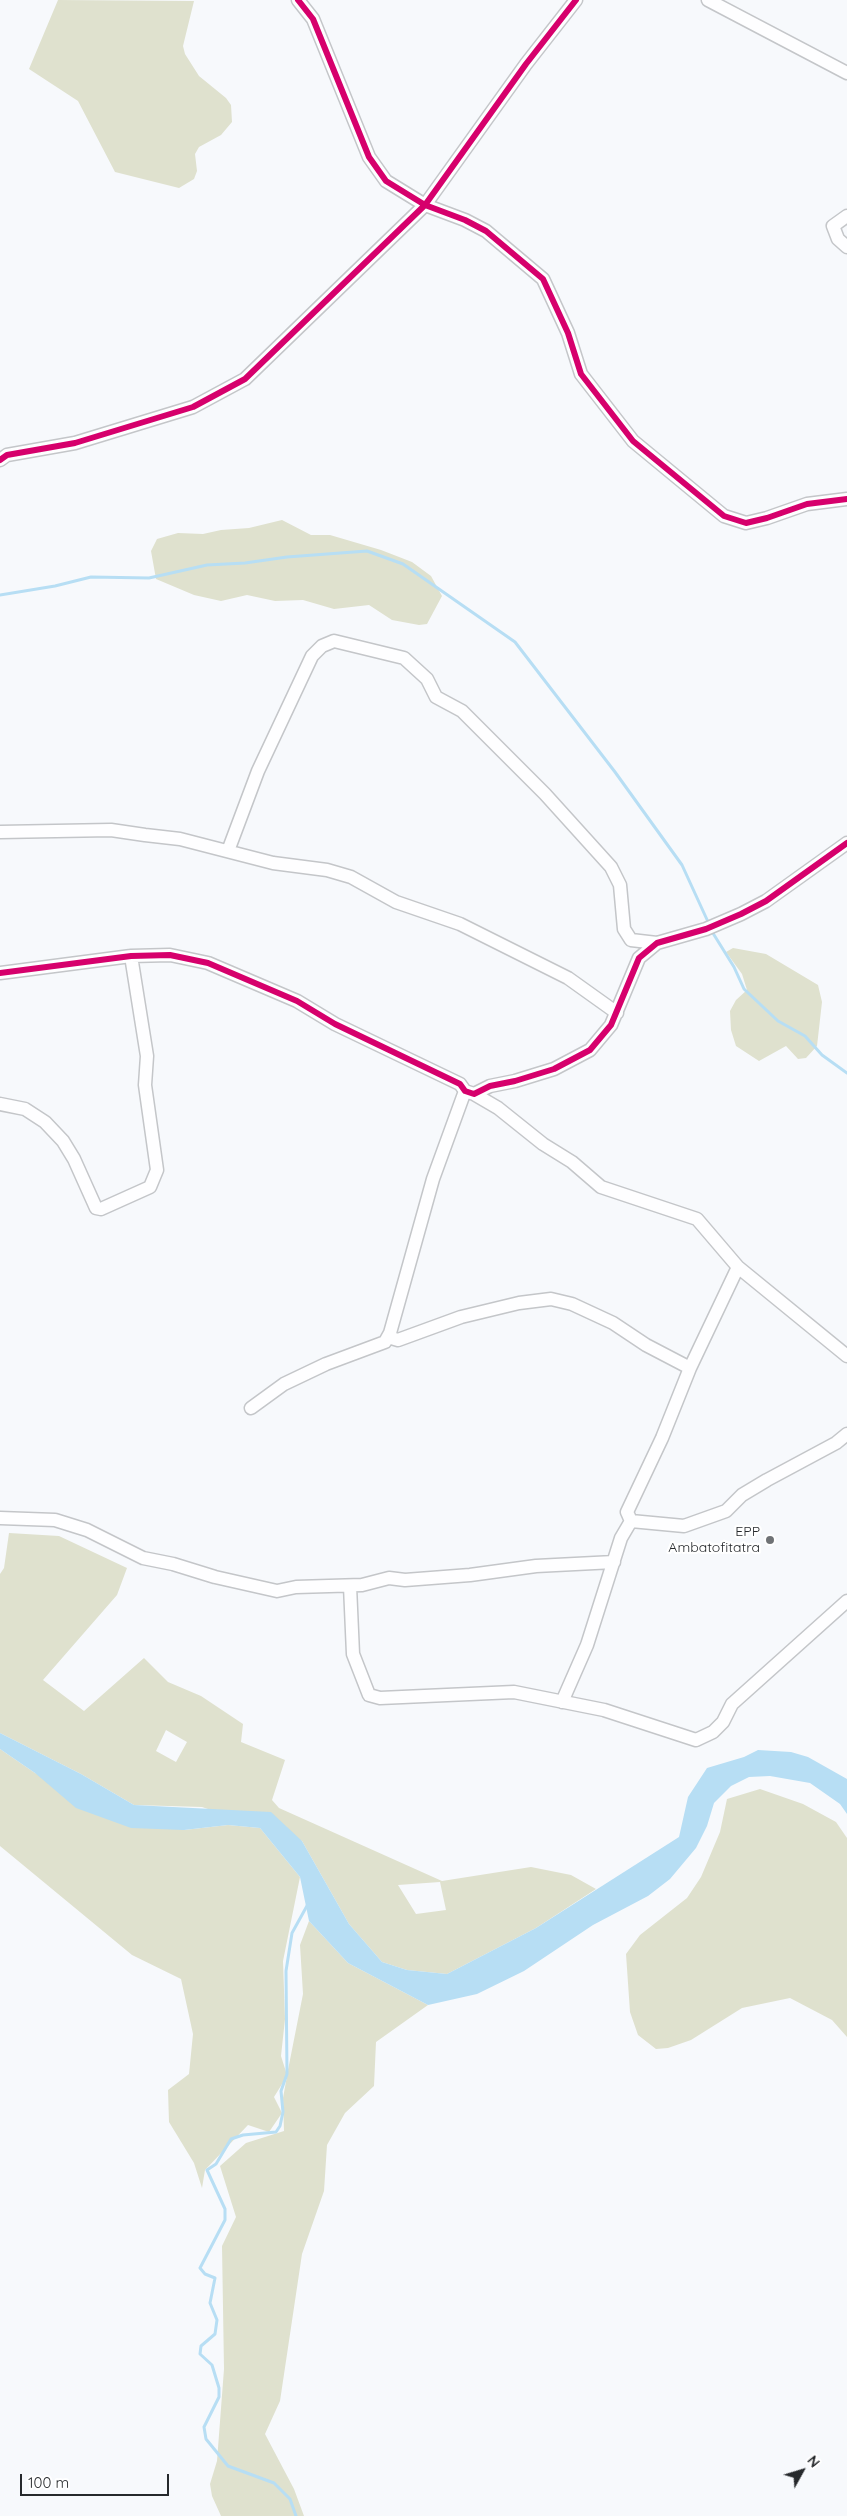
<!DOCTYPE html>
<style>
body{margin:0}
#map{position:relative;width:847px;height:2516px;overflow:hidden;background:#f7f9fc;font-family:Quicksand,sans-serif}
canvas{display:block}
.north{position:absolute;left:777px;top:2446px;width:50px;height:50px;-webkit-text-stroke:4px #fff;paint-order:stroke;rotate:51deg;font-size:14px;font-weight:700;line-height:20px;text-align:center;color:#26292c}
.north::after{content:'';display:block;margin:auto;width:18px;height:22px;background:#26292c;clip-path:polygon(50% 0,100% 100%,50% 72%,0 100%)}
.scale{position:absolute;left:20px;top:2474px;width:149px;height:22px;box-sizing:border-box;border:2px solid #26292c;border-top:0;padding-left:6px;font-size:15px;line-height:18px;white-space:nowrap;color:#26292c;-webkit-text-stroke:4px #fff;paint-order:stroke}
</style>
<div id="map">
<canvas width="847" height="2516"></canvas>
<div class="north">N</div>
<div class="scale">100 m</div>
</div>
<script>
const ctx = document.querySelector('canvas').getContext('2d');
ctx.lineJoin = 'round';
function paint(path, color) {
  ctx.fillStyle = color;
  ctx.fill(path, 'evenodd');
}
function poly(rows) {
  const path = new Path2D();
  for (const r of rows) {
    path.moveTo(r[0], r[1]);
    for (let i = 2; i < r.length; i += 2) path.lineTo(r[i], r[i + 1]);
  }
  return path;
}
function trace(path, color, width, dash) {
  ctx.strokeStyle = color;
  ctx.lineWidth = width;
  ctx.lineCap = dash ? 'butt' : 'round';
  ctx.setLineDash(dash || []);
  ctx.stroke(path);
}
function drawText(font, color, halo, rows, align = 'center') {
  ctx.font = font + ' Quicksand,sans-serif';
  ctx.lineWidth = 4.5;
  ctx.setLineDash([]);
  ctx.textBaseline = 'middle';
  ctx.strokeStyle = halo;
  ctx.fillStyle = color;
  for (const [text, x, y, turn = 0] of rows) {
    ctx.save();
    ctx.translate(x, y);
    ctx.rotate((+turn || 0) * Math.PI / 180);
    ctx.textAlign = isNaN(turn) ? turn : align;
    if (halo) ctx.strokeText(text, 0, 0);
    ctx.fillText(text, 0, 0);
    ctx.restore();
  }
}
const green = poly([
 [58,0,194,1,183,46,185,54,199,76,226,98,231,105,232,122,221,135,199,147,195,154,197,171,194,179,179,188,115,172,78,101,29,69],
 [282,520,311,535,330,535,381,550,412,562,431,576,442,596,427,624,419,625,392,620,369,605,334,609,303,600,275,601,247,595,221,601,194,595,156,579,151,551,157,539,178,533,203,534,221,530,249,528],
 [733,948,766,954,818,985,822,1002,817,1046,806,1058,798,1059,786,1046,759,1061,736,1046,731,1030,730,1011,736,1000,747,990,742,974,726,952],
 [9,1533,59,1536,127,1568,117,1595,43,1680,84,1711,144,1658,168,1682,201,1696,243,1724,241,1742,285,1760,272,1800,279,1808,442,1881,531,1867,571,1875,596,1889,536,1928,447,1974,407,1970,382,1962,349,1924,302,1841,202,1807,134,1805,81,1774,0,1733,0,1574,4,1568],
 [166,1730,187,1742,176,1762,156,1751],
 [440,1882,446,1910,416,1914,398,1885],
 [0,1749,35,1773,184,1830,228,1825,260,1828,300,1877,283,1961,285,2019,281,2056,287,2075,303,1994,300,1945,309,1921,348,1963,428,2005,376,2042,374,2086,345,2113,327,2145,324,2191,302,2254,280,2401,265,2434,294,2489,304,2516,221,2516,212,2496,210,2484,217,2461,224,2369,222,2246,236,2217,220,2166,246,2143,284,2131,283,2098,287,2076,274,2097,282,2113,269,2132,248,2125,205,2170,202,2188,194,2163,169,2122,168,2090,189,2074,193,2034,181,1979,132,1955,0,1846],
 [760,1789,803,1804,836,1822,847,1838,847,2037,832,2020,790,1998,742,2008,691,2040,668,2048,656,2049,638,2035,630,2012,626,1954,640,1935,687,1898,701,1877,720,1832,727,1799]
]);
const water = poly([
 [0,1733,81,1774,134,1805,271,1812,302,1841,349,1924,382,1962,407,1970,447,1974,536,1928,679,1837,688,1797,707,1768,744,1757,758,1750,791,1752,808,1757,847,1779,847,1814,840,1804,810,1783,770,1776,749,1777,731,1786,714,1803,707,1826,696,1848,670,1879,648,1896,593,1925,524,1971,477,1994,428,2005,348,1963,309,1921,300,1877,260,1828,228,1825,184,1830,131,1828,76,1808,35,1773,0,1749]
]);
const stream = poly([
 [0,595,55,586,91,577,149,578,207,565,245,563,287,557,367,551,403,564,515,642,615,772,682,865,709,924],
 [711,930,734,967,744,989,778,1021,805,1036,822,1055,847,1073],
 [296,2516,290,2499,274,2483,228,2466,206,2439,204,2427,219,2397,219,2388,212,2365,200,2354,201,2346,215,2334,217,2320,210,2303,215,2278,205,2274,200,2268,225,2220,225,2209,207,2170,216,2164,231,2139,243,2135,276,2132,280,2126,283,2112,281,2091,287,2074,286,1971,292,1933,308,1904]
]);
const minor = poly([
 [298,0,313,19,369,157,386,181,425,205,465,220,486,231,543,279,568,333,581,374,633,441,724,516,746,523,767,518,807,504,847,499],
 [708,0,847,73],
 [847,216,833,226,838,239,847,247],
 [0,460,7,455,75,443,193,407,245,379,425,205,526,64,576,0],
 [0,832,111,830,145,835,180,839,273,863,327,870,351,877,396,902,460,924,568,978,617,1013],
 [228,851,258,771,312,656,322,646,334,641,404,658,427,679,436,697,462,711,545,794,611,867,620,885,624,929,631,940,657,943],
 [0,973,131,956,170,955,208,963,297,1001,335,1024,460,1084,465,1091,474,1094,490,1086,515,1081,554,1069,590,1050,611,1025,639,958,657,943,706,929,741,914,766,901,847,843],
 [474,1094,498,1108,543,1144,572,1162,601,1187,697,1219,738,1267,847,1356],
 [0,1104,25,1109,45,1122,63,1141,74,1159,96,1208,101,1209,150,1187,157,1170,145,1085,147,1056,131,956],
 [388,1337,398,1340,461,1317,519,1303,551,1299,572,1304,613,1323,646,1345,690,1368],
 [251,1408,284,1384,326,1364,385,1342,390,1333,433,1179,465,1091],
 [0,1518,55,1520,87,1530,143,1558,173,1564,215,1577,277,1591,296,1587,362,1585,389,1578,405,1580,470,1575,536,1566,614,1562],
 [631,1521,627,1512,662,1438,690,1368,738,1267],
 [350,1586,353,1654,369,1695,380,1698,514,1692,604,1710,696,1740,713,1732,723,1722,732,1704,847,1601],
 [562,1702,587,1645,621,1538,631,1521,684,1526,726,1511,742,1495,767,1480,836,1443,847,1434]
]);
const cycleway = poly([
 [298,0,313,19,369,157,386,181,425,205,465,220,486,231,543,279,568,333,581,374,633,441,724,516,746,523,767,518,807,504,847,499],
 [0,460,7,455,75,443,193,407,245,379,425,205,526,64,576,0],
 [0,973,131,956,170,955,208,963,297,1001,335,1024,460,1084,465,1091,474,1094,490,1086,515,1081,554,1069,590,1050,611,1025,639,958,657,943,706,929,741,914,766,901,847,843]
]);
const markers = [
 [770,1540,5,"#6f7275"]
];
const poiNames = [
 ["EPP",760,1532],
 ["Ambatofitatra",760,1548]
];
paint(green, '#dfe1ce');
paint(water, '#b7def4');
trace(stream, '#b7def4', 3);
trace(minor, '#c4c6c9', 15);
trace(minor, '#fefeff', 12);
trace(cycleway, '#d6006c', 6);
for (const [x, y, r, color] of markers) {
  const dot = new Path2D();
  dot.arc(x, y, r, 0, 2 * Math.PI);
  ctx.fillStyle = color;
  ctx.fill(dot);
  trace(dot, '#fff', 2);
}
drawText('14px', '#26292c', '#fff', poiNames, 'right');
</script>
